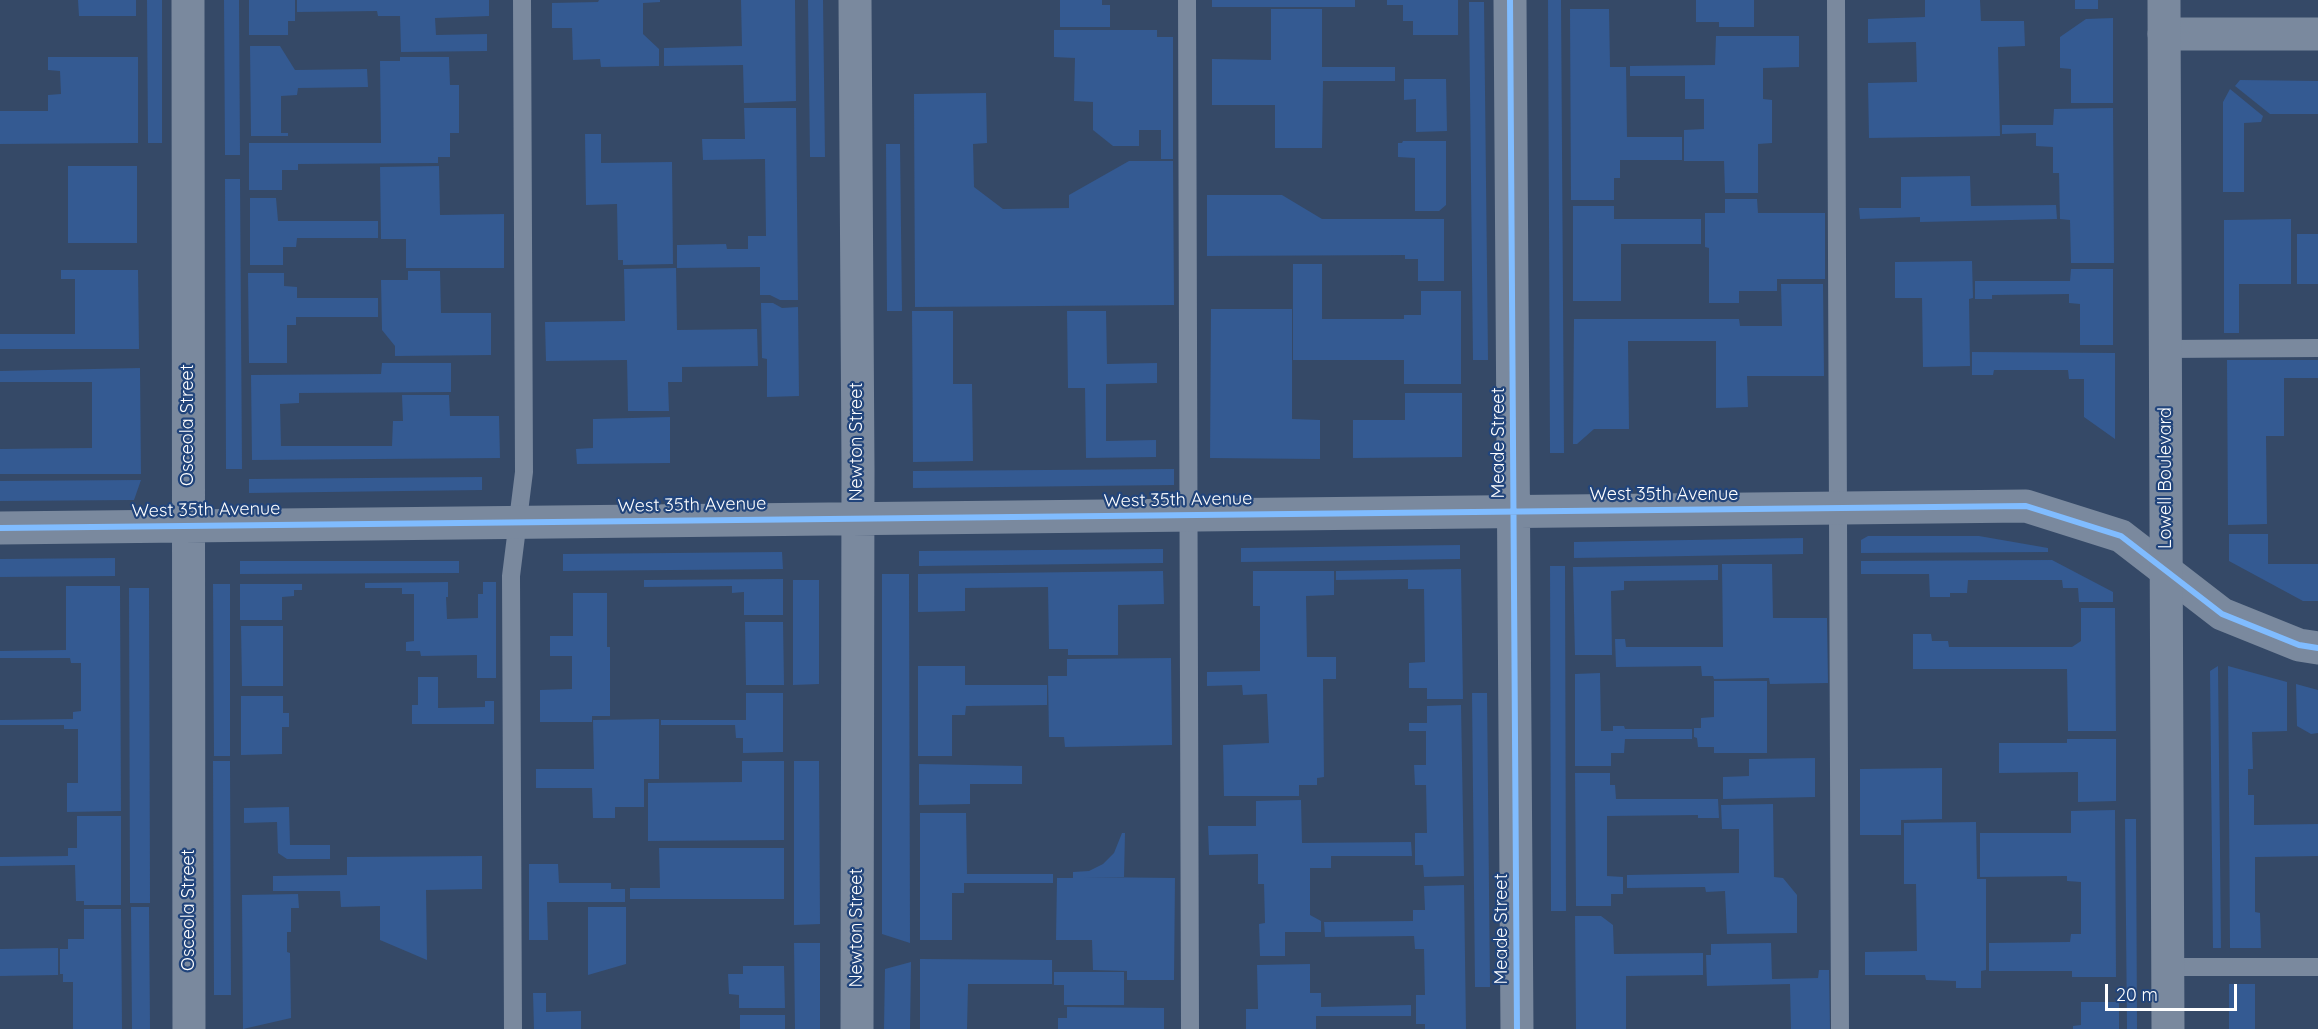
<!DOCTYPE html>
<style>
body{margin:0}
#map{position:relative;width:2318px;height:1029px;overflow:hidden;background:#354967;font-family:Quicksand,sans-serif}
canvas{display:block}
.scale{position:absolute;left:2105px;top:984px;width:132px;height:27px;box-sizing:border-box;border:3px solid #fff;border-top:0;padding-left:8px;font-size:18px;line-height:21px;white-space:nowrap;color:#fff;-webkit-text-stroke:4px #21447b;paint-order:stroke}
</style>
<div id="map">
<canvas width="2318" height="1029"></canvas>
<div class="scale">20 m</div>
</div>
<script>
const ctx = document.querySelector('canvas').getContext('2d');
ctx.lineJoin = 'round';
function paint(path, color) {
  ctx.fillStyle = color;
  ctx.fill(path, 'evenodd');
}
function poly(rows) {
  const path = new Path2D();
  for (const r of rows) {
    path.moveTo(r[0], r[1]);
    for (let i = 2; i < r.length; i += 2) path.lineTo(r[i], r[i + 1]);
  }
  return path;
}
function trace(path, color, width, dash) {
  ctx.strokeStyle = color;
  ctx.lineWidth = width;
  ctx.lineCap = dash ? 'butt' : 'round';
  ctx.setLineDash(dash || []);
  ctx.stroke(path);
}
function drawText(font, color, halo, rows, align = 'center') {
  ctx.font = font + ' Quicksand,sans-serif';
  ctx.lineWidth = 4.5;
  ctx.setLineDash([]);
  ctx.textBaseline = 'middle';
  ctx.strokeStyle = halo;
  ctx.fillStyle = color;
  for (const [text, x, y, turn = 0] of rows) {
    ctx.save();
    ctx.translate(x, y);
    ctx.rotate((+turn || 0) * Math.PI / 180);
    ctx.textAlign = isNaN(turn) ? turn : align;
    if (halo) ctx.strokeText(text, 0, 0);
    ctx.fillText(text, 0, 0);
    ctx.restore();
  }
}
const green = poly([
 [78,0,136,0,136,16,79,16],
 [147,0,162,0,162,143,148,143],
 [224,0,239,0,240,155,225,155],
 [249,0,295,0,295,21,288,21,288,35,249,35],
 [297,0,489,0,489,16,435,18,436,35,487,34,487,51,401,52,400,16,378,16,377,11,297,12],
 [599,0,660,0,660,2,643,3,643,34,659,49,659,66,601,67,600,59,573,60,572,28,552,28,552,3,598,2],
 [741,0,795,0,796,101,744,103,743,65,664,66,664,48,742,46],
 [808,0,823,0,825,157,810,157],
 [1060,0,1102,0,1102,5,1110,5,1110,27,1060,27],
 [1212,0,1355,0,1355,7,1212,7],
 [1387,0,1458,0,1458,35,1413,35,1413,21,1403,21,1403,5,1387,5],
 [1548,0,1561,0,1564,453,1550,453],
 [1696,0,1754,0,1754,27,1719,27,1719,22,1696,22],
 [1925,0,1980,0,1981,21,2024,21,2025,46,1998,47,2000,136,1869,138,1868,83,1917,82,1916,42,1868,43,1868,19,1925,17],
 [2075,0,2098,0,2098,9,2075,9],
 [1469,2,1484,2,1488,360,1473,360],
 [1271,9,1322,9,1322,67,1395,67,1395,81,1323,81,1322,148,1275,148,1275,105,1212,105,1212,59,1271,60],
 [1570,9,1609,9,1610,67,1626,67,1627,137,1682,137,1682,160,1620,160,1620,178,1614,178,1614,200,1571,200],
 [2113,18,2113,103,2071,103,2071,69,2060,68,2060,37,2086,19],
 [1054,30,1157,30,1157,37,1173,37,1173,159,1161,159,1161,130,1139,130,1139,146,1113,146,1093,130,1093,102,1074,101,1075,58,1054,57],
 [1716,36,1799,36,1799,67,1763,68,1763,99,1772,100,1772,143,1758,144,1758,193,1725,193,1724,161,1684,161,1684,130,1704,129,1704,99,1685,99,1685,76,1630,76,1630,66,1715,65],
 [250,46,280,46,295,70,367,69,368,87,298,88,297,95,281,96,281,133,288,133,288,136,251,136],
 [48,57,138,57,138,143,0,144,0,111,48,111,48,95,61,94,60,71,48,70],
 [400,57,449,57,450,85,459,85,459,133,450,133,450,157,438,157,438,163,298,164,298,170,282,170,282,190,249,190,249,143,381,143,380,61,400,61],
 [1404,79,1446,79,1447,131,1416,132,1416,99,1404,100],
 [2240,80,2318,81,2318,114,2270,114,2235,86],
 [2230,89,2263,116,2261,122,2244,123,2244,192,2223,192,2223,102],
 [986,93,987,143,973,144,974,187,1003,209,1069,208,1069,195,1129,161,1173,161,1174,305,915,307,914,94],
 [744,108,796,108,798,300,780,300,770,295,760,295,760,267,677,268,677,245,726,244,727,249,748,249,748,236,766,236,765,159,703,160,702,139,745,139],
 [2113,108,2114,263,2071,263,2070,220,2060,219,2059,173,2053,173,2053,147,2036,146,2036,133,2002,134,2002,125,2053,125,2054,109],
 [585,134,601,134,601,163,672,162,673,264,623,265,623,260,618,260,617,204,586,205],
 [1403,141,1446,141,1446,205,1439,211,1415,211,1415,158,1398,157,1398,143,1402,143],
 [886,144,900,144,902,311,887,311],
 [68,166,137,166,137,243,68,243],
 [439,166,440,215,504,214,504,268,406,268,406,239,381,239,380,167],
 [1970,176,1971,206,2056,205,2057,219,1920,222,1920,217,1860,219,1859,208,1901,208,1901,177],
 [225,179,240,179,242,469,226,469],
 [1207,195,1282,195,1322,219,1444,219,1444,281,1418,281,1418,259,1405,259,1405,255,1207,256],
 [250,198,276,198,278,221,378,221,378,238,297,238,296,247,283,247,283,265,250,265],
 [1725,199,1757,199,1758,213,1825,213,1825,279,1777,279,1777,291,1739,291,1739,303,1709,303,1709,248,1705,247,1705,213,1725,213],
 [1573,206,1614,206,1614,219,1701,219,1701,244,1621,244,1621,301,1573,301],
 [2291,219,2291,284,2239,284,2239,333,2224,333,2224,220],
 [2297,234,2318,234,2318,284,2297,284],
 [1972,261,1973,298,1969,299,1970,366,1923,367,1922,298,1895,298,1895,262],
 [1293,264,1322,264,1322,319,1404,319,1404,315,1421,315,1421,291,1461,291,1461,384,1404,384,1404,360,1293,360],
 [676,268,677,330,757,329,758,366,682,367,682,382,668,382,669,411,628,411,627,360,546,361,545,322,625,321,624,269],
 [2071,269,2113,269,2113,345,2080,345,2080,304,2069,303,2069,294,1992,295,1992,299,1975,299,1975,281,2070,281],
 [61,270,138,270,139,349,0,349,0,334,75,334,75,279,61,279],
 [408,271,440,271,441,313,491,313,491,355,395,356,395,346,382,330,381,280,408,280],
 [248,273,284,273,284,286,297,287,297,298,378,298,378,317,296,317,296,325,287,325,287,363,249,363],
 [1781,284,1823,284,1824,376,1747,376,1748,407,1716,408,1716,341,1628,341,1629,429,1594,429,1577,444,1573,444,1574,319,1739,319,1740,326,1782,326],
 [761,303,773,303,782,308,798,307,799,396,767,397,767,359,762,358],
 [1211,309,1292,309,1292,419,1320,420,1320,459,1210,458],
 [912,311,953,311,953,384,972,384,973,461,913,462],
 [1067,311,1106,311,1107,364,1157,363,1157,383,1106,384,1106,441,1156,440,1156,457,1086,458,1085,388,1068,388],
 [1972,352,2115,353,2115,439,2084,417,2084,379,2069,379,2068,370,1994,370,1993,375,1972,375],
 [2227,360,2318,360,2318,378,2284,378,2284,436,2266,436,2267,524,2228,525],
 [382,363,451,363,451,392,299,393,299,403,280,404,281,446,392,446,393,421,403,421,402,395,449,395,450,416,499,416,500,458,252,460,251,375,381,374],
 [140,368,141,474,0,474,0,449,92,448,92,382,0,382,0,371],
 [1405,393,1462,393,1462,457,1353,458,1353,420,1405,420],
 [670,417,670,463,577,464,576,449,593,448,593,419],
 [1174,469,1174,485,913,488,913,471],
 [482,477,482,490,249,493,249,479],
 [141,480,134,500,0,501,0,481],
 [2229,534,2268,534,2268,564,2318,564,2318,601,2303,601,2229,561],
 [1868,536,1979,536,2048,548,2048,552,1861,553,1861,540],
 [1803,538,1803,554,1574,558,1574,542],
 [1460,545,1460,559,1241,562,1241,548],
 [1163,549,1163,563,919,566,919,551],
 [782,552,783,569,563,571,563,554],
 [115,558,115,576,0,577,0,559],
 [2052,560,2113,592,2113,602,2079,602,2078,588,2063,588,2062,580,1968,580,1967,593,1950,593,1950,597,1930,597,1929,574,1861,574,1861,561],
 [240,561,459,561,459,573,240,574],
 [1722,564,1772,564,1773,618,1827,618,1828,683,1770,684,1769,678,1714,679,1713,676,1702,676,1701,666,1616,667,1615,639,1625,639,1626,647,1723,647],
 [1718,565,1718,580,1624,581,1624,590,1611,591,1612,655,1575,655,1573,567],
 [1550,566,1565,566,1566,911,1551,911],
 [1461,569,1463,699,1427,699,1427,688,1409,688,1409,663,1425,662,1424,589,1408,589,1408,579,1336,580,1336,571],
 [1163,571,1164,604,1118,605,1118,655,1068,655,1068,649,1049,649,1048,587,965,588,965,611,918,612,918,574],
 [1253,571,1334,571,1334,595,1306,596,1307,657,1336,657,1336,679,1323,679,1324,777,1317,778,1317,785,1299,785,1299,796,1224,796,1223,745,1269,743,1267,694,1243,695,1242,685,1207,686,1207,672,1260,671,1260,606,1253,606],
 [882,574,909,574,910,943,882,934],
 [783,579,783,615,744,615,744,592,732,593,732,586,644,587,644,580],
 [793,580,819,580,819,684,793,685],
 [448,582,448,597,446,597,447,619,478,618,478,594,483,594,483,582,496,582,496,678,477,678,477,655,421,656,420,651,406,651,406,642,414,641,414,594,402,594,402,588,365,588,365,583],
 [213,584,230,584,230,756,214,756],
 [240,584,302,584,302,590,294,590,294,596,282,597,282,620,240,620],
 [66,586,120,586,121,811,67,812,67,783,78,783,78,729,64,729,64,725,0,725,0,720,73,719,73,712,81,711,81,663,71,663,70,658,0,658,0,651,66,650],
 [129,588,149,588,150,903,130,903],
 [573,593,607,593,607,647,610,647,610,716,592,716,592,722,540,722,540,690,572,689,572,656,550,656,550,636,573,636],
 [2081,608,2115,608,2116,731,2068,731,2067,669,1913,669,1913,634,1931,634,1932,641,1948,641,1949,647,2072,647,2081,641],
 [745,622,783,622,784,685,746,685],
 [241,626,283,626,283,686,242,686],
 [1171,658,1172,745,1065,747,1064,737,1049,737,1048,676,1067,676,1067,659],
 [918,666,965,666,965,685,1047,685,1047,705,966,706,965,715,952,715,952,756,918,756],
 [2218,666,2221,948,2213,948,2210,671],
 [2228,666,2287,682,2287,731,2252,732,2253,769,2248,769,2248,795,2254,795,2254,825,2318,824,2318,856,2255,857,2255,912,2260,913,2261,948,2230,948],
 [1600,673,1601,731,1613,731,1613,726,1624,726,1625,729,1692,729,1692,739,1625,739,1624,753,1611,753,1611,766,1575,766,1575,674],
 [418,677,438,677,438,708,485,707,485,701,494,701,494,724,412,724,412,705,418,705],
 [1714,681,1767,681,1767,753,1714,753,1714,747,1698,747,1697,738,1694,737,1694,728,1701,728,1701,718,1714,717],
 [2296,684,2318,690,2318,733,2311,734,2297,726],
 [746,693,783,693,783,752,743,753,743,738,736,738,735,725,661,725,661,720,746,720],
 [1472,693,1487,693,1490,987,1475,987],
 [241,696,283,696,283,713,289,713,289,727,282,727,282,754,241,755],
 [1461,705,1464,876,1424,877,1423,865,1415,865,1415,833,1427,833,1426,785,1415,785,1414,765,1426,765,1426,731,1409,731,1409,723,1427,723,1427,706],
 [659,719,659,779,644,779,644,807,615,807,615,818,593,818,592,788,536,788,536,769,594,769,593,720],
 [2067,739,2116,739,2116,801,2078,802,2078,772,1999,773,1999,743,2067,743],
 [1815,758,1815,797,1723,799,1723,777,1749,776,1749,759],
 [213,761,230,761,231,995,214,995],
 [742,761,784,761,784,840,648,841,648,783,742,782],
 [794,761,819,761,820,924,794,925],
 [919,764,1022,766,1022,784,970,784,970,804,919,805],
 [1942,768,1942,819,1901,820,1901,835,1860,835,1860,769],
 [1575,773,1610,773,1610,785,1615,785,1616,799,1718,799,1719,818,1698,818,1698,815,1607,816,1607,876,1623,877,1623,894,1611,894,1611,906,1576,906],
 [1301,800,1302,843,1411,842,1412,856,1331,856,1331,868,1310,868,1310,915,1321,921,1321,932,1285,932,1285,956,1260,956,1259,924,1265,923,1264,884,1258,884,1258,854,1209,855,1208,826,1256,826,1256,801],
 [1773,804,1774,877,1783,878,1797,895,1797,933,1727,934,1725,891,1706,892,1705,887,1627,888,1627,875,1739,873,1739,829,1722,829,1721,805],
 [289,807,290,845,330,845,330,859,287,859,278,853,277,822,244,823,244,808],
 [2115,810,2116,977,2072,977,2072,971,1989,971,1989,943,2070,942,2071,934,2081,934,2081,882,2067,881,2067,876,1980,877,1980,833,2071,833,2071,811],
 [920,813,966,813,967,874,1053,874,1053,883,964,883,964,893,952,893,952,940,920,940],
 [77,816,121,816,121,905,84,905,84,901,76,901,75,865,0,866,0,857,68,856,68,848,77,848],
 [2125,819,2136,819,2137,1029,2127,1029],
 [1976,822,1977,879,1986,879,1986,970,1981,971,1981,988,1956,988,1956,981,1926,980,1925,975,1865,975,1865,952,1917,951,1916,884,1904,884,1904,823],
 [1122,833,1125,833,1124,877,1084,877,1175,878,1174,980,1127,980,1127,971,1093,970,1092,940,1056,940,1057,878,1073,878,1073,872,1089,871,1103,864,1114,853],
 [659,848,784,848,784,899,630,899,630,888,660,888],
 [482,856,482,889,426,890,427,960,380,940,380,906,341,907,340,891,273,891,273,876,347,875,347,857],
 [529,864,558,864,559,883,611,883,611,889,625,889,625,902,547,902,548,940,529,940],
 [1464,885,1466,1029,1425,1029,1425,1024,1416,1024,1416,995,1425,995,1424,949,1415,949,1414,936,1325,937,1324,922,1413,921,1413,910,1425,910,1424,886],
 [298,894,299,908,291,908,291,932,287,932,287,952,290,953,291,1018,243,1029,242,895],
 [131,907,149,907,150,1029,132,1029],
 [588,907,626,907,626,964,588,975],
 [84,909,121,909,122,1029,73,1029,73,982,63,982,63,974,60,974,60,949,68,949,68,939,84,939],
 [1575,916,1601,916,1613,925,1614,954,1703,953,1703,975,1626,976,1626,1029,1576,1029],
 [794,943,820,943,820,1029,795,1029],
 [1771,943,1772,979,1818,978,1819,970,1829,970,1830,1029,1791,1029,1790,984,1707,986,1706,955,1711,955,1711,944],
 [58,948,58,975,0,976,0,949],
 [920,959,1052,960,1052,984,968,984,967,1029,920,1029],
 [911,962,910,1029,884,1029,885,969],
 [1310,964,1310,993,1321,993,1321,1007,1411,1005,1411,1016,1316,1016,1316,1029,1246,1029,1246,1009,1258,1009,1257,965],
 [743,966,784,966,785,1008,739,1008,739,995,729,994,728,974,743,974],
 [1054,972,1124,972,1124,1005,1064,1005,1064,985,1054,985],
 [2229,984,2255,984,2255,1029,2229,1029],
 [533,993,546,993,546,1012,581,1011,581,1029,534,1029],
 [2081,1002,2119,1002,2119,1029,2073,1029,2073,1026,2081,1025],
 [1067,1007,1164,1008,1164,1029,1043,1029,1058,1029,1058,1018,1067,1018],
 [740,1015,785,1015,785,1029,740,1029]
]);
const service = poly([
 [1187,0,1190,1029],
 [1836,0,1840,1029],
 [2165,349,2318,348],
 [2168,967,2318,967],
 [513,1029,511,576,524,472,522,0]
]);
const minor = poly([
 [188,0,189,1029],
 [855,0,858,468,857,1029],
 [1510,0,1517,1029],
 [2164,34,2318,34],
 [0,528,2026,506,2121,536,2222,614,2299,645,2318,648]
]);
const tertiary = poly([
 [2164,0,2168,1029]
]);
const cycleway = poly([
 [1510,0,1517,1029],
 [0,528,2026,506,2121,536,2222,614,2299,645,2318,648]
]);
const streetNames = [
 ["Osceola Street",188,425,-90],
 ["Newton Street",857,442,-90],
 ["Meade Street",1499,443,-90],
 ["Lowell Boulevard",2166,478,-90],
 ["West 35th Avenue",1664,495],
 ["West 35th Avenue",1178,500,-1],
 ["West 35th Avenue",692,505,-1],
 ["West 35th Avenue",206,510,-1],
 ["Osceola Street",189,910,-90],
 ["Newton Street",857,928,-90],
 ["Meade Street",1502,929,-90]
];
paint(green, '#345a92');
trace(service, '#7a899e', 18);
trace(minor, '#7a899e', 33);
trace(tertiary, '#7a899e', 33);
trace(cycleway, '#80bcff', 6);
drawText('18px', '#fff', '#21447b', streetNames);
</script>
